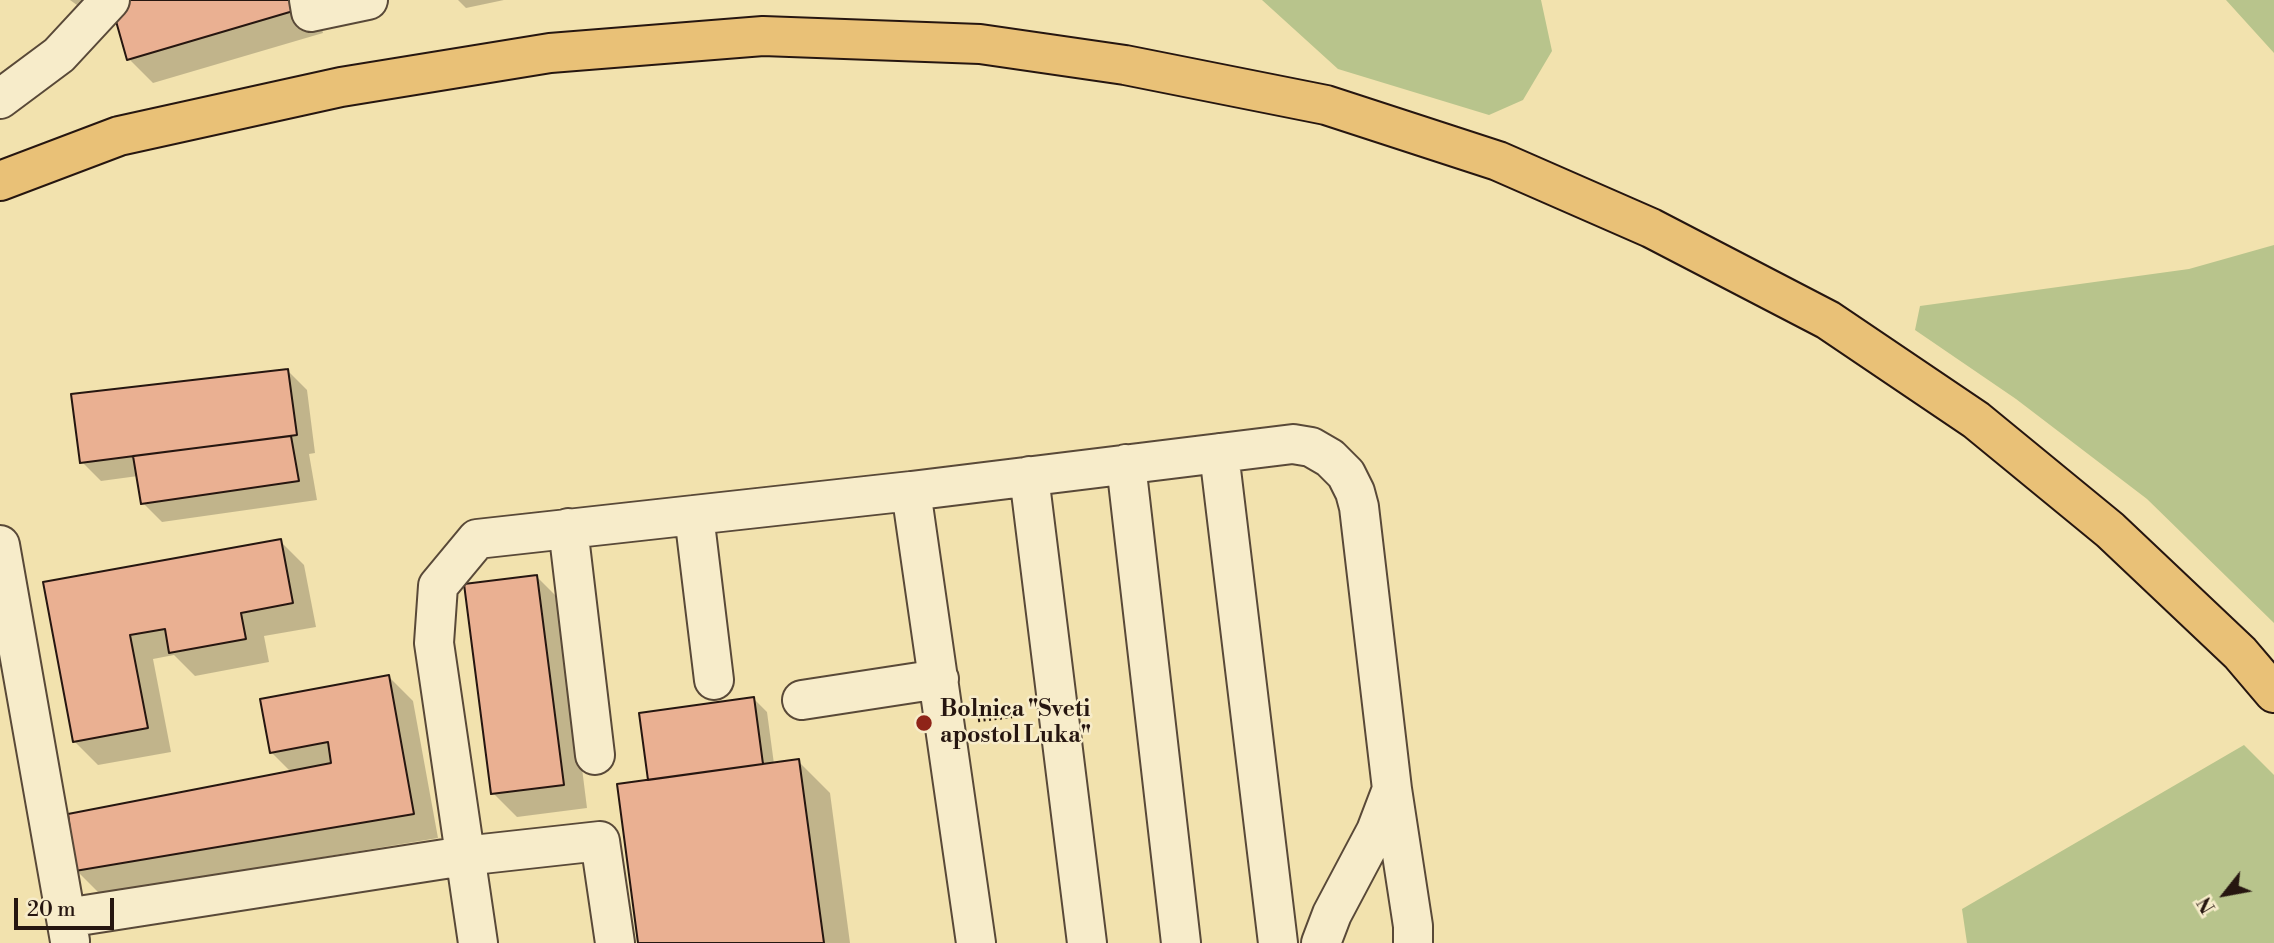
<!DOCTYPE html>
<style>
body{margin:0}
#map{position:relative;width:2274px;height:943px;overflow:hidden;background:#f2e2ae;font-family:"Libre Bodoni",serif}
canvas{display:block}
.north{position:absolute;left:2190px;top:859px;width:70px;height:70px;-webkit-text-stroke:5px #f7ecca;paint-order:stroke;rotate:239deg;font-size:19px;font-weight:700;line-height:28px;text-align:center;color:#261610}
.north::after{content:'';display:block;margin:auto;width:24px;height:32px;background:#261610;clip-path:polygon(50% 0,100% 100%,50% 72%,0 100%)}
.scale{position:absolute;left:14px;top:898px;width:100px;height:32px;box-sizing:border-box;border:4px solid #261610;border-top:0;padding-left:9px;font-size:21px;line-height:24px;white-space:nowrap;color:#261610;-webkit-text-stroke:5px #f7ecca;paint-order:stroke}
</style>
<div id="map">
<canvas width="2274" height="943"></canvas>
<div class="north">N</div>
<div class="scale">20 m</div>
</div>
<script>
const ctx = document.querySelector('canvas').getContext('2d');
ctx.lineJoin = 'round';
function paint(path, color) {
  ctx.fillStyle = color;
  ctx.fill(path, 'evenodd');
}
function poly(rows) {
  const path = new Path2D();
  for (const r of rows) {
    path.moveTo(r[0], r[1]);
    for (let i = 2; i < r.length; i += 2) path.lineTo(r[i], r[i + 1]);
  }
  return path;
}
function trace(path, color, width, dash) {
  ctx.strokeStyle = color;
  ctx.lineWidth = width;
  ctx.lineCap = dash ? 'butt' : 'round';
  ctx.setLineDash(dash || []);
  ctx.stroke(path);
}
function drawText(font, color, halo, rows, align = 'center') {
  ctx.font = font + ' "Libre Bodoni",serif';
  ctx.lineWidth = 5;
  ctx.setLineDash([]);
  ctx.textBaseline = 'middle';
  ctx.strokeStyle = halo;
  ctx.fillStyle = color;
  for (const [text, x, y, turn = 0] of rows) {
    ctx.save();
    ctx.translate(x, y);
    ctx.rotate((+turn || 0) * Math.PI / 180);
    ctx.textAlign = isNaN(turn) ? turn : align;
    if (halo) ctx.strokeText(text, 0, 0);
    ctx.fillText(text, 0, 0);
    ctx.restore();
  }
}
const green = poly([
 [1262,0,1541,0,1552,51,1523,100,1489,115,1338,69],
 [2226,0,2274,0,2274,53],
 [2274,245,2274,623,2147,499,2016,399,1915,330,1920,306,2189,269],
 [2244,745,2274,775,2274,943,1967,943,1962,909]
]);
const shadow = poly([
 [70,0,314,0,323,33,153,83,129,59,115,12,106,26],
 [458,0,504,0,466,8],
 [288,371,307,390,315,453,309,454,317,500,162,522,143,503,138,476,101,481,82,462],
 [280,541,304,565,316,627,264,636,269,662,195,676,174,655,153,659,171,752,98,765,74,741,45,584],
 [537,577,561,601,587,808,517,817,493,793],
 [389,677,413,701,438,838,100,894,76,870,291,772,271,752],
 [754,699,767,712,774,764,798,761,830,793,850,943,640,943,650,781]
]);
const building = poly([
 [110,0,298,0,300,9,127,60,110,0],
 [288,369,297,435,80,463,71,394,288,369],
 [291,436,299,481,141,504,133,456,291,436],
 [281,539,293,603,241,613,246,639,169,653,165,629,130,635,148,728,73,742,43,582,281,539],
 [537,575,564,785,491,794,464,584,537,575],
 [389,675,414,814,75,871,68,814,331,763,328,742,270,753,260,699,389,675],
 [754,697,763,764,648,780,639,713,754,697],
 [799,759,824,943,638,943,617,784,799,759]
]);
const path = poly([
 [978,720,1012,716]
]);
const minor = poly([
 [309,0,311,12,368,0],
 [0,99,59,55,110,0],
 [1219,453,1278,943],
 [1126,464,1181,943],
 [1029,476,1087,943],
 [911,491,1293,444,1311,447,1330,458,1346,474,1355,492,1359,507,1392,789,1413,926,1413,943],
 [694,515,714,680],
 [568,528,595,755],
 [0,545,70,941],
 [802,700,939,679],
 [66,918,464,856,600,841,615,943],
 [478,943,434,643,438,586,477,539,911,491,976,943],
 [1321,943,1332,914,1376,831,1392,789]
]);
const major = poly([
 [0,181,119,136,341,87,550,53,763,36,980,44,1125,65,1326,105,1498,161,1651,228,1828,320,1976,420,2110,530,2240,653,2274,693]
]);
const markers = [
 [924,723,9,"#8f2418"]
];
const poiNames = [
 ["Bolnica \"Sveti",940,710],
 ["apostol Luka\"",940,736]
];
paint(green, '#b8c48c');
paint(shadow, '#0003');
paint(building, '#eab092');
trace(building, '#261610', 2);
trace(minor, '#594938', 42);
trace(major, '#261610', 42);
trace(path, '#261610', 4.5, [2, 3.5]);
trace(minor, '#f7ecca', 38);
trace(major, '#e9c177', 38);
for (const [x, y, r, color] of markers) {
  const dot = new Path2D();
  dot.arc(x, y, r, 0, 2 * Math.PI);
  ctx.fillStyle = color;
  ctx.fill(dot);
  trace(dot, '#f7ecca', 2.5);
}
drawText('bold 23px', '#261610', '#f7ecca', poiNames, 'left');
</script>
